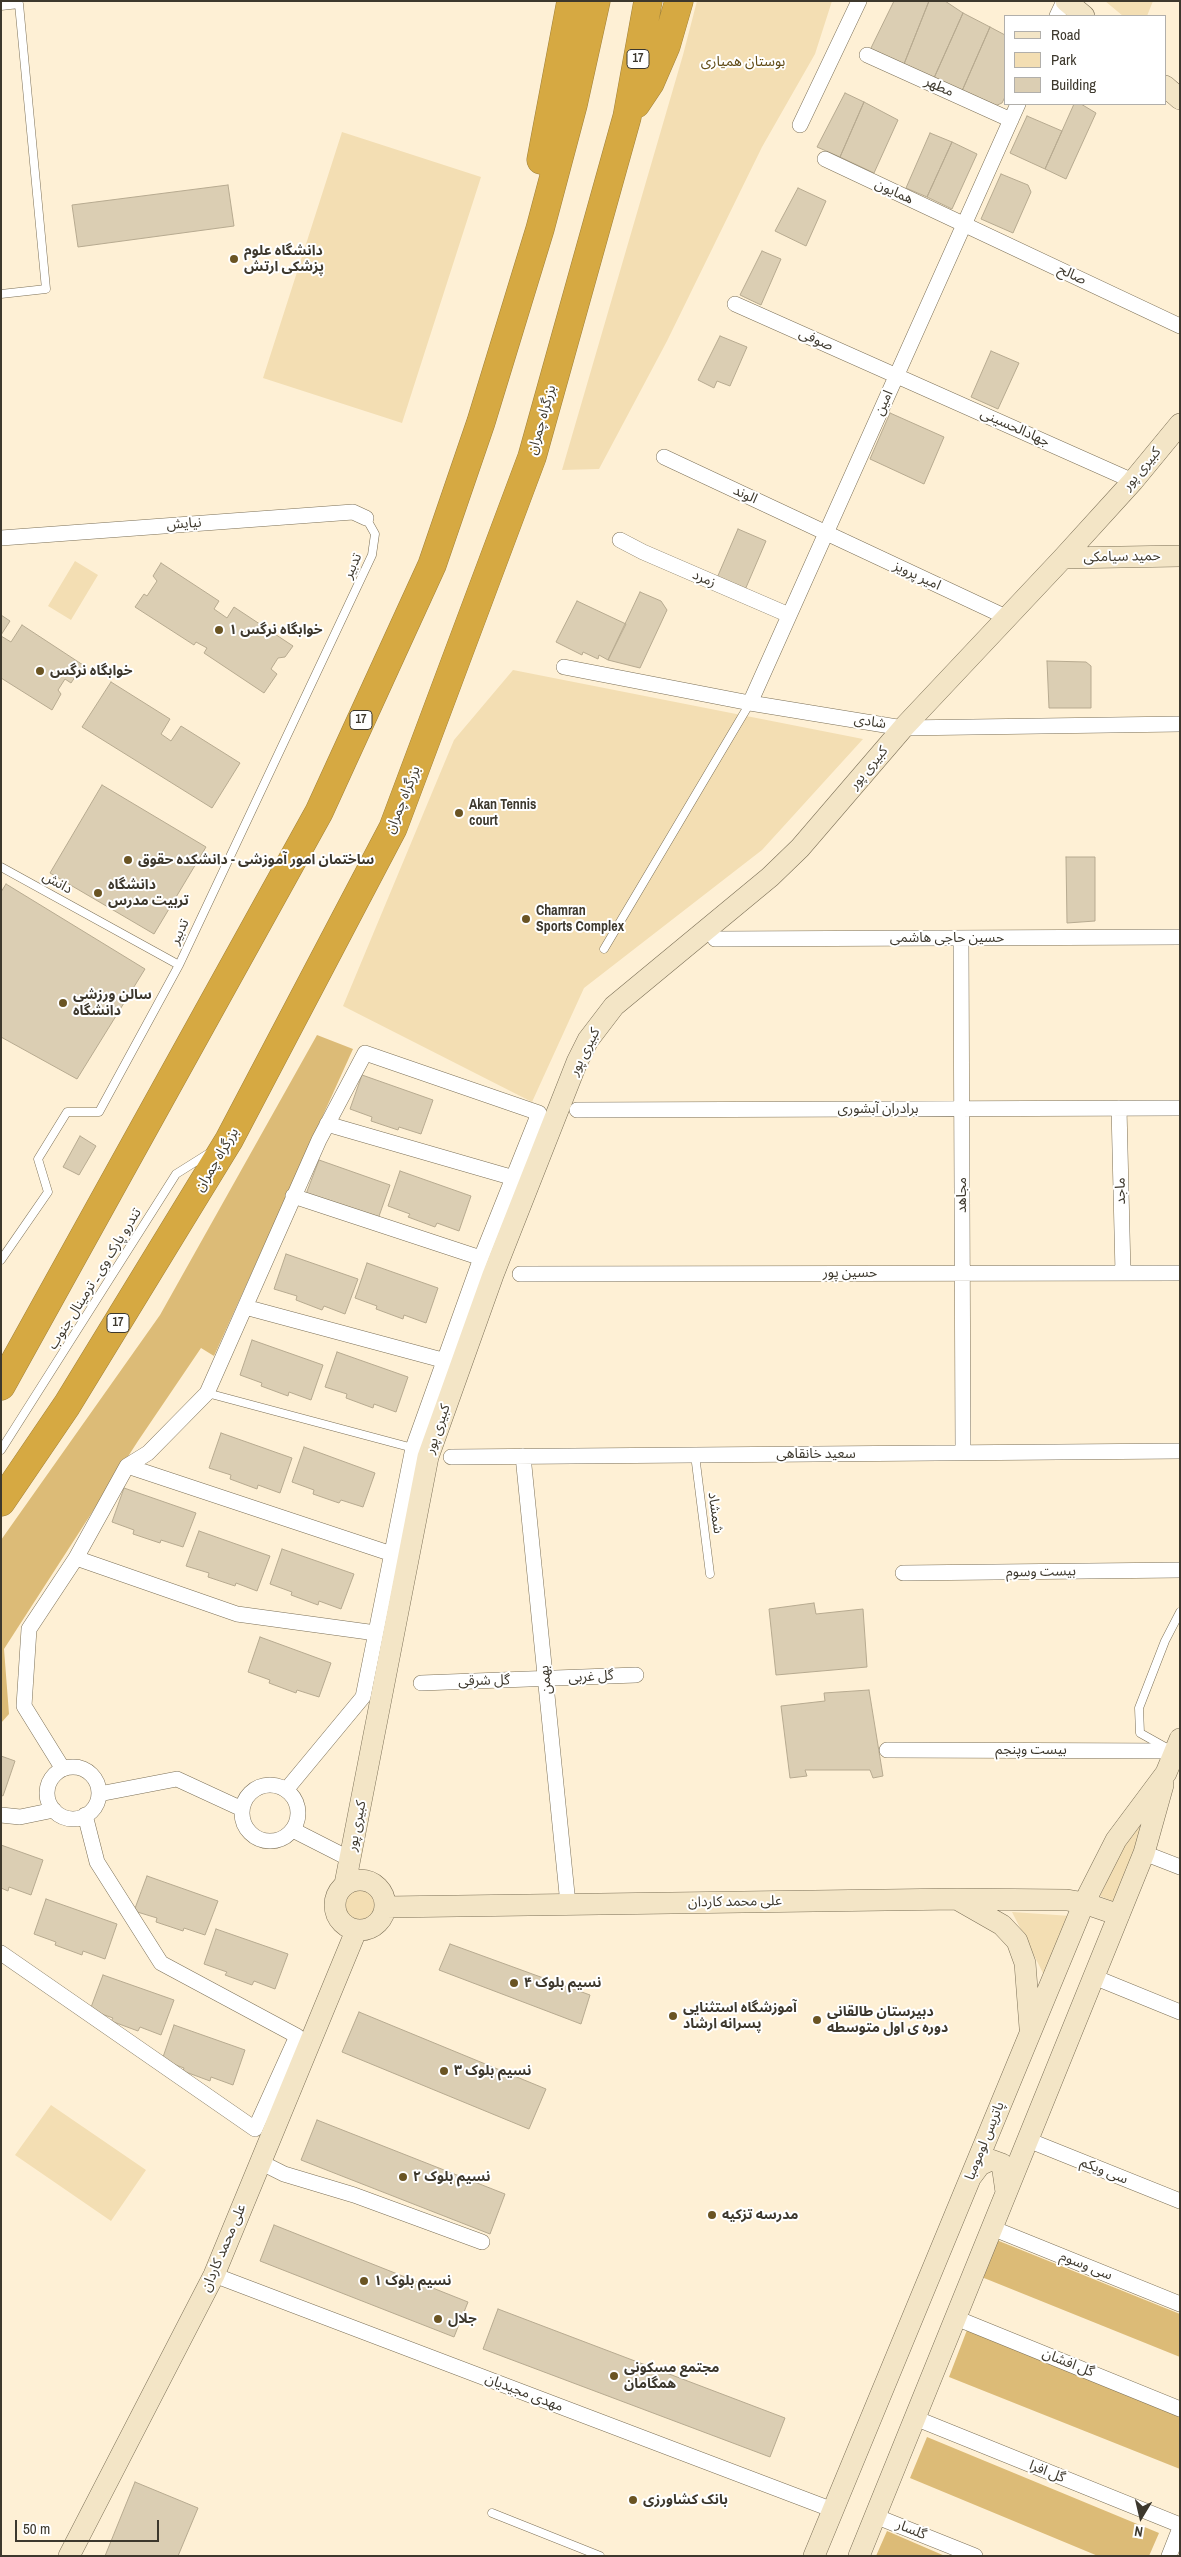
<!DOCTYPE html>
<meta charset="utf-8">
<style>
body{margin:0}
#map{position:relative;width:1181px;height:2557px;overflow:hidden;background:#fef0d5;font-family:"Archivo Narrow",sans-serif}
canvas{display:block}
.frame{position:absolute;inset:0;border:2px solid #3d382d;pointer-events:none}
.legend{position:absolute;left:1004px;top:15px;width:162px;height:90px;box-sizing:border-box;background:#fff;border:1px solid #b1afab;margin:0;padding:6px 9px;list-style:none;font-size:15px;color:#3d382d}
.legend li{display:flex;align-items:center;gap:10px;height:25px}
.legend b{width:25px;border:1px solid #b1afab}
.north{position:absolute;left:1116px;top:2492px;width:50px;height:50px;-webkit-text-stroke:4px #fff;paint-order:stroke;rotate:189deg;font-size:14px;font-weight:700;line-height:20px;text-align:center;color:#3d382d}
.north::after{content:'';display:block;margin:auto;width:18px;height:22px;background:#3d382d;clip-path:polygon(50% 0,100% 100%,50% 72%,0 100%)}
.scale{position:absolute;left:15px;top:2520px;width:144px;height:22px;box-sizing:border-box;border:2px solid #3d382d;border-top:0;padding-left:6px;font-size:15px;line-height:18px;white-space:nowrap;color:#3d382d;-webkit-text-stroke:4px #fff;paint-order:stroke}
</style>
<div id="map">
<canvas width="1181" height="2557"></canvas>
<div class="frame"></div>
<ul class="legend">
<li><b style="height:6px;background:#f3e5c6"></b>Road</li>
<li><b style="height:14px;background:#f3deb3"></b>Park</li>
<li><b style="height:14px;background:#dbceb3"></b>Building</li>
</ul>
<div class="north">N</div>
<div class="scale">50 m</div>
</div>
<script>
const ctx = document.querySelector('canvas').getContext('2d');
ctx.lineJoin = 'round';
function paint(path, color) {
  ctx.fillStyle = color;
  ctx.fill(path, 'evenodd');
}
function poly(rows) {
  const path = new Path2D();
  for (const r of rows) {
    if (r.length === 3) {
      path.moveTo(r[0] + r[2], r[1]);
      path.arc(r[0], r[1], r[2], 0, 2 * Math.PI);
      continue;
    }
    path.moveTo(r[0], r[1]);
    for (let i = 2; i < r.length; i += 2) path.lineTo(r[i], r[i + 1]);
  }
  return path;
}
function trace(path, color, width, dash) {
  ctx.strokeStyle = color;
  ctx.lineWidth = width;
  ctx.lineCap = dash ? 'butt' : 'round';
  ctx.setLineDash(dash || []);
  ctx.stroke(path);
}
function drawText(font, color, halo, rows, align = 'center') {
  ctx.font = font + ' "Archivo Narrow","Noto Sans Arabic",sans-serif';
  ctx.lineWidth = 4;
  ctx.setLineDash([]);
  ctx.textBaseline = 'middle';
  ctx.strokeStyle = halo;
  ctx.fillStyle = color;
  for (const [text, x, y, turn = 0] of rows) {
    ctx.save();
    ctx.translate(x, y);
    ctx.rotate((+turn || 0) * Math.PI / 180);
    ctx.textAlign = isNaN(turn) ? turn : align;
    if (halo) ctx.strokeText(text, 0, 0);
    ctx.fillText(text, 0, 0);
    ctx.restore();
  }
}
const green = poly([
 [697,1,832,1,815,54,762,147,667,341,599,469,562,470,683,55],
 [1105,1,1153,1,1147,16,1123,16],
 [342,132,481,177,402,423,263,378],
 [75,561,98,575,71,620,48,606],
 [513,670,863,739,762,850,584,988,532,1102,343,1006,454,740],
 [1156,1795,1116,1903,1100,1896,1137,1818],
 [359,1906,17],
 [1012,1912,1071,1916,1044,1975],
 [51,2105,146,2170,111,2221,15,2155]
]);
const forest = poly([
 [317,1035,353,1049,214,1356,201,1348,138,1441,4,1649,9,1714,1,1723,1,1540,160,1315],
 [994,2239,1180,2314,1180,2357,979,2276],
 [967,2330,1180,2415,1180,2469,949,2377],
 [927,2437,1159,2533,1149,2556,1098,2556,910,2478],
 [887,2531,945,2556,876,2556]
]);
const building = poly([
 [894,1,929,1,904,64,870,50,894,1],
 [929,1,945,1,963,13,934,78,904,64,929,1],
 [963,13,990,27,962,91,934,78,963,13],
 [990,27,1005,35,1005,97,1002,103,995,106,962,91,990,27],
 [845,93,864,102,840,157,817,147,845,93],
 [864,102,898,120,874,173,840,157,864,102],
 [1074,104,1081,104,1096,113,1066,179,1045,169,1074,104],
 [1027,116,1062,131,1045,169,1010,153,1027,116],
 [930,133,952,142,927,197,906,188,930,133],
 [952,142,977,154,952,209,927,197,952,142],
 [1001,174,1028,185,1031,192,1013,233,981,219,1001,174],
 [228,185,234,226,78,247,72,205,228,185],
 [798,188,826,201,806,246,775,231,798,188],
 [762,251,781,259,761,305,740,295,762,251],
 [720,336,747,347,730,386,717,381,714,388,698,380,720,336],
 [991,351,1019,363,998,409,971,397,991,351],
 [890,413,944,437,924,484,870,459,890,413],
 [738,529,766,541,745,590,717,578,738,529],
 [161,563,219,601,214,609,227,618,234,607,293,646,285,657,278,658,271,669,277,674,264,693,204,653,207,648,196,642,194,645,135,607,144,594,147,596,157,581,153,576,161,563],
 [640,592,661,601,667,610,640,668,608,660,640,592],
 [577,601,626,624,608,660,599,655,598,659,583,652,582,655,556,642,577,601],
 [1,615,10,621,1,635,1,615],
 [22,625,83,665,71,683,65,679,58,690,61,694,52,710,1,678,1,636,11,642,22,625],
 [1047,661,1086,662,1091,666,1091,708,1049,708,1047,661],
 [111,682,170,719,161,734,171,741,181,726,240,763,212,808,82,727,111,682],
 [102,785,206,847,154,934,50,873,102,785],
 [1066,857,1095,857,1095,921,1067,923,1066,857],
 [6,884,145,969,77,1079,1,1037,1,892,6,884],
 [362,1075,433,1100,421,1134,399,1127,398,1130,371,1121,372,1117,350,1109,362,1075],
 [80,1136,96,1146,79,1175,63,1167,80,1136],
 [319,1160,390,1185,378,1219,306,1194,319,1160],
 [400,1171,471,1196,459,1231,437,1223,435,1227,408,1217,410,1214,388,1206,400,1171],
 [286,1254,358,1279,345,1314,324,1306,322,1310,296,1300,297,1296,274,1289,286,1254],
 [367,1263,438,1288,426,1323,404,1315,403,1319,376,1309,377,1306,355,1298,367,1263],
 [252,1340,323,1365,311,1400,289,1392,288,1396,261,1386,262,1383,240,1375,252,1340],
 [337,1352,408,1377,396,1412,374,1404,373,1408,346,1398,347,1394,325,1387,337,1352],
 [221,1433,292,1458,280,1493,258,1485,257,1489,230,1479,231,1475,209,1468,221,1433],
 [304,1447,375,1473,363,1507,341,1500,339,1503,313,1494,314,1490,292,1482,304,1447],
 [124,1488,196,1513,183,1547,161,1540,160,1543,133,1534,134,1530,112,1522,124,1488],
 [199,1531,270,1556,257,1591,236,1583,235,1586,208,1577,209,1573,186,1566,199,1531],
 [282,1549,354,1574,341,1609,319,1601,318,1605,291,1595,292,1592,270,1584,282,1549],
 [814,1603,816,1614,863,1609,867,1667,776,1675,769,1609,814,1603],
 [260,1637,331,1663,319,1697,297,1690,296,1693,269,1683,270,1680,248,1672,260,1637],
 [869,1690,883,1776,873,1778,870,1770,805,1770,807,1776,790,1778,781,1706,825,1701,824,1693,869,1690],
 [1,1756,15,1761,3,1796,1,1795,1,1756],
 [1,1845,43,1860,31,1895,9,1887,8,1891,1,1888,1,1845],
 [147,1876,218,1901,205,1935,184,1928,183,1931,156,1922,157,1918,134,1911,147,1876],
 [46,1899,117,1924,105,1959,83,1951,82,1955,55,1945,56,1942,34,1934,46,1899],
 [216,1929,288,1954,275,1989,254,1981,252,1985,225,1975,227,1972,204,1964,216,1929],
 [450,1944,590,1995,581,2024,439,1970,450,1944],
 [103,1975,174,2000,161,2035,140,2027,138,2031,111,2021,113,2018,90,2010,103,1975],
 [359,2012,546,2089,529,2129,342,2052,359,2012],
 [174,2025,245,2050,233,2085,211,2077,210,2081,183,2071,184,2068,162,2060,174,2025],
 [317,2120,505,2194,490,2234,301,2160,317,2120],
 [274,2225,468,2302,454,2337,260,2261,274,2225],
 [498,2309,785,2418,770,2457,483,2349,498,2309],
 [135,2482,198,2508,178,2556,105,2556,135,2482]
]);
const lane = poly([
 [1,6,19,4,46,289,1,294],
 [1,867,179,965],
 [604,949,750,703],
 [1,1260,48,1192,38,1159,67,1112,99,1112,179,965,372,555,375,534,366,518],
 [207,1393,413,1448],
 [1,1450,176,1174,211,1152],
 [695,1455,710,1574],
 [1165,1747,1140,1733,1139,1708,1165,1641,1180,1612],
 [492,2513,600,2556]
]);
const street = poly([
 [1057,16,1064,1],
 [867,55,1011,120],
 [800,125,859,1],
 [825,159,1180,326],
 [735,304,1133,481],
 [664,457,1008,618],
 [1,538,353,512,366,518],
 [620,540,643,552,789,615],
 [564,667,750,703,903,728,1180,724],
 [750,703,1018,104],
 [961,938,963,1452],
 [715,939,1180,937],
 [1119,1108,1123,1273],
 [577,1110,1180,1108],
 [327,1124,514,1178],
 [293,1196,481,1258],
 [520,1274,1180,1273],
 [245,1307,446,1361],
 [523,1456,568,1904],
 [451,1457,1180,1451],
 [127,1466,392,1554],
 [76,1558,237,1614,376,1633],
 [903,1573,1180,1570],
 [421,1683,636,1675],
 [887,1750,1175,1751],
 [73,1793,26],
 [63,1769,24,1706,29,1629,76,1558,127,1466,148,1453,207,1393,319,1140,365,1053,539,1113,481,1258,413,1448,363,1697,286,1790],
 [270,1813,28],
 [99,1794,177,1779,242,1809],
 [1,1815,20,1817,54,1810],
 [293,1830,350,1859],
 [1144,1853,1180,1867],
 [1,1953,255,2129,297,2036,161,1963,97,1862,85,1815],
 [1094,1977,1180,2012],
 [1028,2140,1180,2201],
 [260,2162,284,2174,354,2195,482,2242],
 [992,2228,1180,2304],
 [214,2275,833,2510],
 [956,2318,1180,2409],
 [915,2418,1180,2525],
 [875,2516,975,2556],
 [1169,2556,1180,2528]
]);
const secondary = poly([
 [1066,1,1084,16],
 [1165,86,1180,99],
 [1063,558,1180,556],
 [360,1905,25],
 [345,1884,428,1457,493,1275,577,1062,588,1040,614,1006,770,877,800,848,903,728,1063,558,1133,481,1180,424],
 [960,1901,1002,1925,1017,1941,1025,1963,1030,2028],
 [386,1907,957,1899,1067,1900,1084,1903,1119,1915],
 [971,2177,980,2165,991,2160,1002,2164,1006,2192],
 [69,2556,214,2275,356,1931],
 [814,2556,1084,1903,1116,1840,1166,1773,1180,1739],
 [859,2556,1144,1853,1163,1785]
]);
const highway = poly([
 [636,104,650,83,666,46,679,1],
 [541,160,571,1],
 [1,1386,319,812,432,565,481,422,540,229,573,105,596,1],
 [1,1502,67,1405,229,1140,393,828,532,457,627,117,648,1]
]);
const markers = [
 [234,259,5,"#6a5423"],
 [219,630,5,"#6a5423"],
 [40,671,5,"#6a5423"],
 [459,813,5,"#6a5423"],
 [128,860,5,"#6a5423"],
 [98,893,5,"#6a5423"],
 [526,919,5,"#6a5423"],
 [63,1003,5,"#6a5423"],
 [514,1983,5,"#6a5423"],
 [673,2016,5,"#6a5423"],
 [817,2020,5,"#6a5423"],
 [444,2071,5,"#6a5423"],
 [403,2177,5,"#6a5423"],
 [712,2215,5,"#6a5423"],
 [364,2281,5,"#6a5423"],
 [438,2319,5,"#6a5423"],
 [614,2376,5,"#6a5423"],
 [633,2500,5,"#6a5423"]
];
const shields = [
 [638,59,22],
 [361,720,22],
 [118,1323,22]
];
const shieldNames = [
 ["17",638,59],
 ["17",361,720],
 ["17",118,1323]
];
const parkNames = [
 ["بوستان همیاری",743,62]
];
const streetNames = [
 ["مطهر",939,87,24],
 ["همایون",894,192,25],
 ["صالح",1072,275,25],
 ["صوفی",816,340,24],
 ["امین",884,403,-66],
 ["بزرگراه چمران",542,420,-74],
 ["جهادالحسینی",1015,428,24],
 ["کبیری پور",1142,469,-50],
 ["الوند",745,495,25],
 ["نیایش",184,524,-4],
 ["حمید سیامکی",1122,557,-1],
 ["تدبیر",353,566,-66],
 ["امیر پرویز",917,576,25],
 ["زمرد",704,579,23],
 ["شادی",870,722,9],
 ["کبیری پور",869,768,-50],
 ["بزرگراه چمران",403,800,-68],
 ["دانش",57,883,29],
 ["تدبیر",180,932,-65],
 ["حسین حاجی هاشمی",947,938],
 ["کبیری پور",585,1052,-63],
 ["برادران آبشوری",878,1109],
 ["بزرگراه چمران",217,1160,-59],
 ["ماجد",1121,1191,-91],
 ["مجاهد",962,1195,-90],
 ["حسین پور",850,1273],
 ["تندرو پارک وی ـ ترمینال جنوب",95,1279,-58],
 ["کبیری پور",438,1429,-71],
 ["سعید خانقاهی",816,1454],
 ["شمشاد",715,1513,82],
 ["بیست وسوم",1041,1572,-1],
 ["گل غربی",591,1677,-3],
 ["بهمن",546,1680,-96],
 ["گل شرقی",484,1681,-1],
 ["بیست وپنجم",1031,1750],
 ["کبیری پور",357,1826,-79],
 ["علی محمد کاردان",735,1902,-1],
 ["پاتریس لومومبا",985,2141,-68],
 ["سی ویکم",1104,2171,22],
 ["علی محمد کاردان",224,2248,-67],
 ["سی وسوم",1086,2266,22],
 ["گل افشان",1068,2363,22],
 ["مهدی مجیدیان",524,2393,21],
 ["گل افرا",1047,2472,22],
 ["گلسار",911,2530,22]
];
const poiNames = [
 ["دانشگاه علوم",244,251],
 ["پزشکی ارتش",244,267],
 ["خوابگاه نرگس ۱",229,630],
 ["خوابگاه نرگس",50,671],
 ["Akan Tennis",469,805],
 ["court",469,821],
 ["ساختمان امور آموزشی - دانشکده حقوق",138,860],
 ["دانشگاه",108,885],
 ["تربیت مدرس",108,901],
 ["Chamran",536,911],
 ["Sports Complex",536,927],
 ["سالن ورزشی",73,995],
 ["دانشگاه",73,1011],
 ["نسیم بلوک ۴",524,1983],
 ["آموزشگاه استثنایی",683,2008],
 ["پسرانه ارشاد",683,2024],
 ["دبیرستان طالقانی",827,2012],
 ["دوره ی اول متوسطه",827,2028],
 ["نسیم بلوک ۳",454,2071],
 ["نسیم بلوک ۲",413,2177],
 ["مدرسه تزکیه",722,2215],
 ["نسیم بلوک ۱",374,2281],
 ["جلال",448,2319],
 ["مجتمع مسکونی",624,2368],
 ["همگامان",624,2384],
 ["بانک کشاورزی",643,2500]
];
paint(green, '#f3deb3');
paint(forest, '#dcbb77');
paint(building, '#dbceb3');
trace(building, '#b7aa90', 1);
trace(lane, '#7c7057', 9);
trace(street, '#7c7057', 16);
trace(secondary, '#7c7057', 22);
trace(highway, '#a0813b', 29);
trace(lane, '#fff', 8);
trace(street, '#fff', 15);
trace(secondary, '#f3e5c6', 21);
trace(highway, '#d6a942', 28);
for (const [x, y, r, color] of markers) {
  const dot = new Path2D();
  dot.arc(x, y, r, 0, 2 * Math.PI);
  ctx.fillStyle = color;
  ctx.fill(dot);
  trace(dot, '#fff', 2);
}
for (const [x, y, w] of shields) {
  const box = new Path2D();
  box.roundRect(x - w / 2, y - 9.5, w, 19, 4);
  ctx.fillStyle = '#fff';
  ctx.fill(box);
  trace(box, '#3d382d', 1);
}
drawText('bold 12px', '#3d382d', null, shieldNames);
drawText('14px', '#614b16', '#fff', parkNames);
drawText('14px', '#3d382d', '#fff', streetNames);
drawText('bold 14px', '#3d382d', '#fff', poiNames, 'left');
</script>
